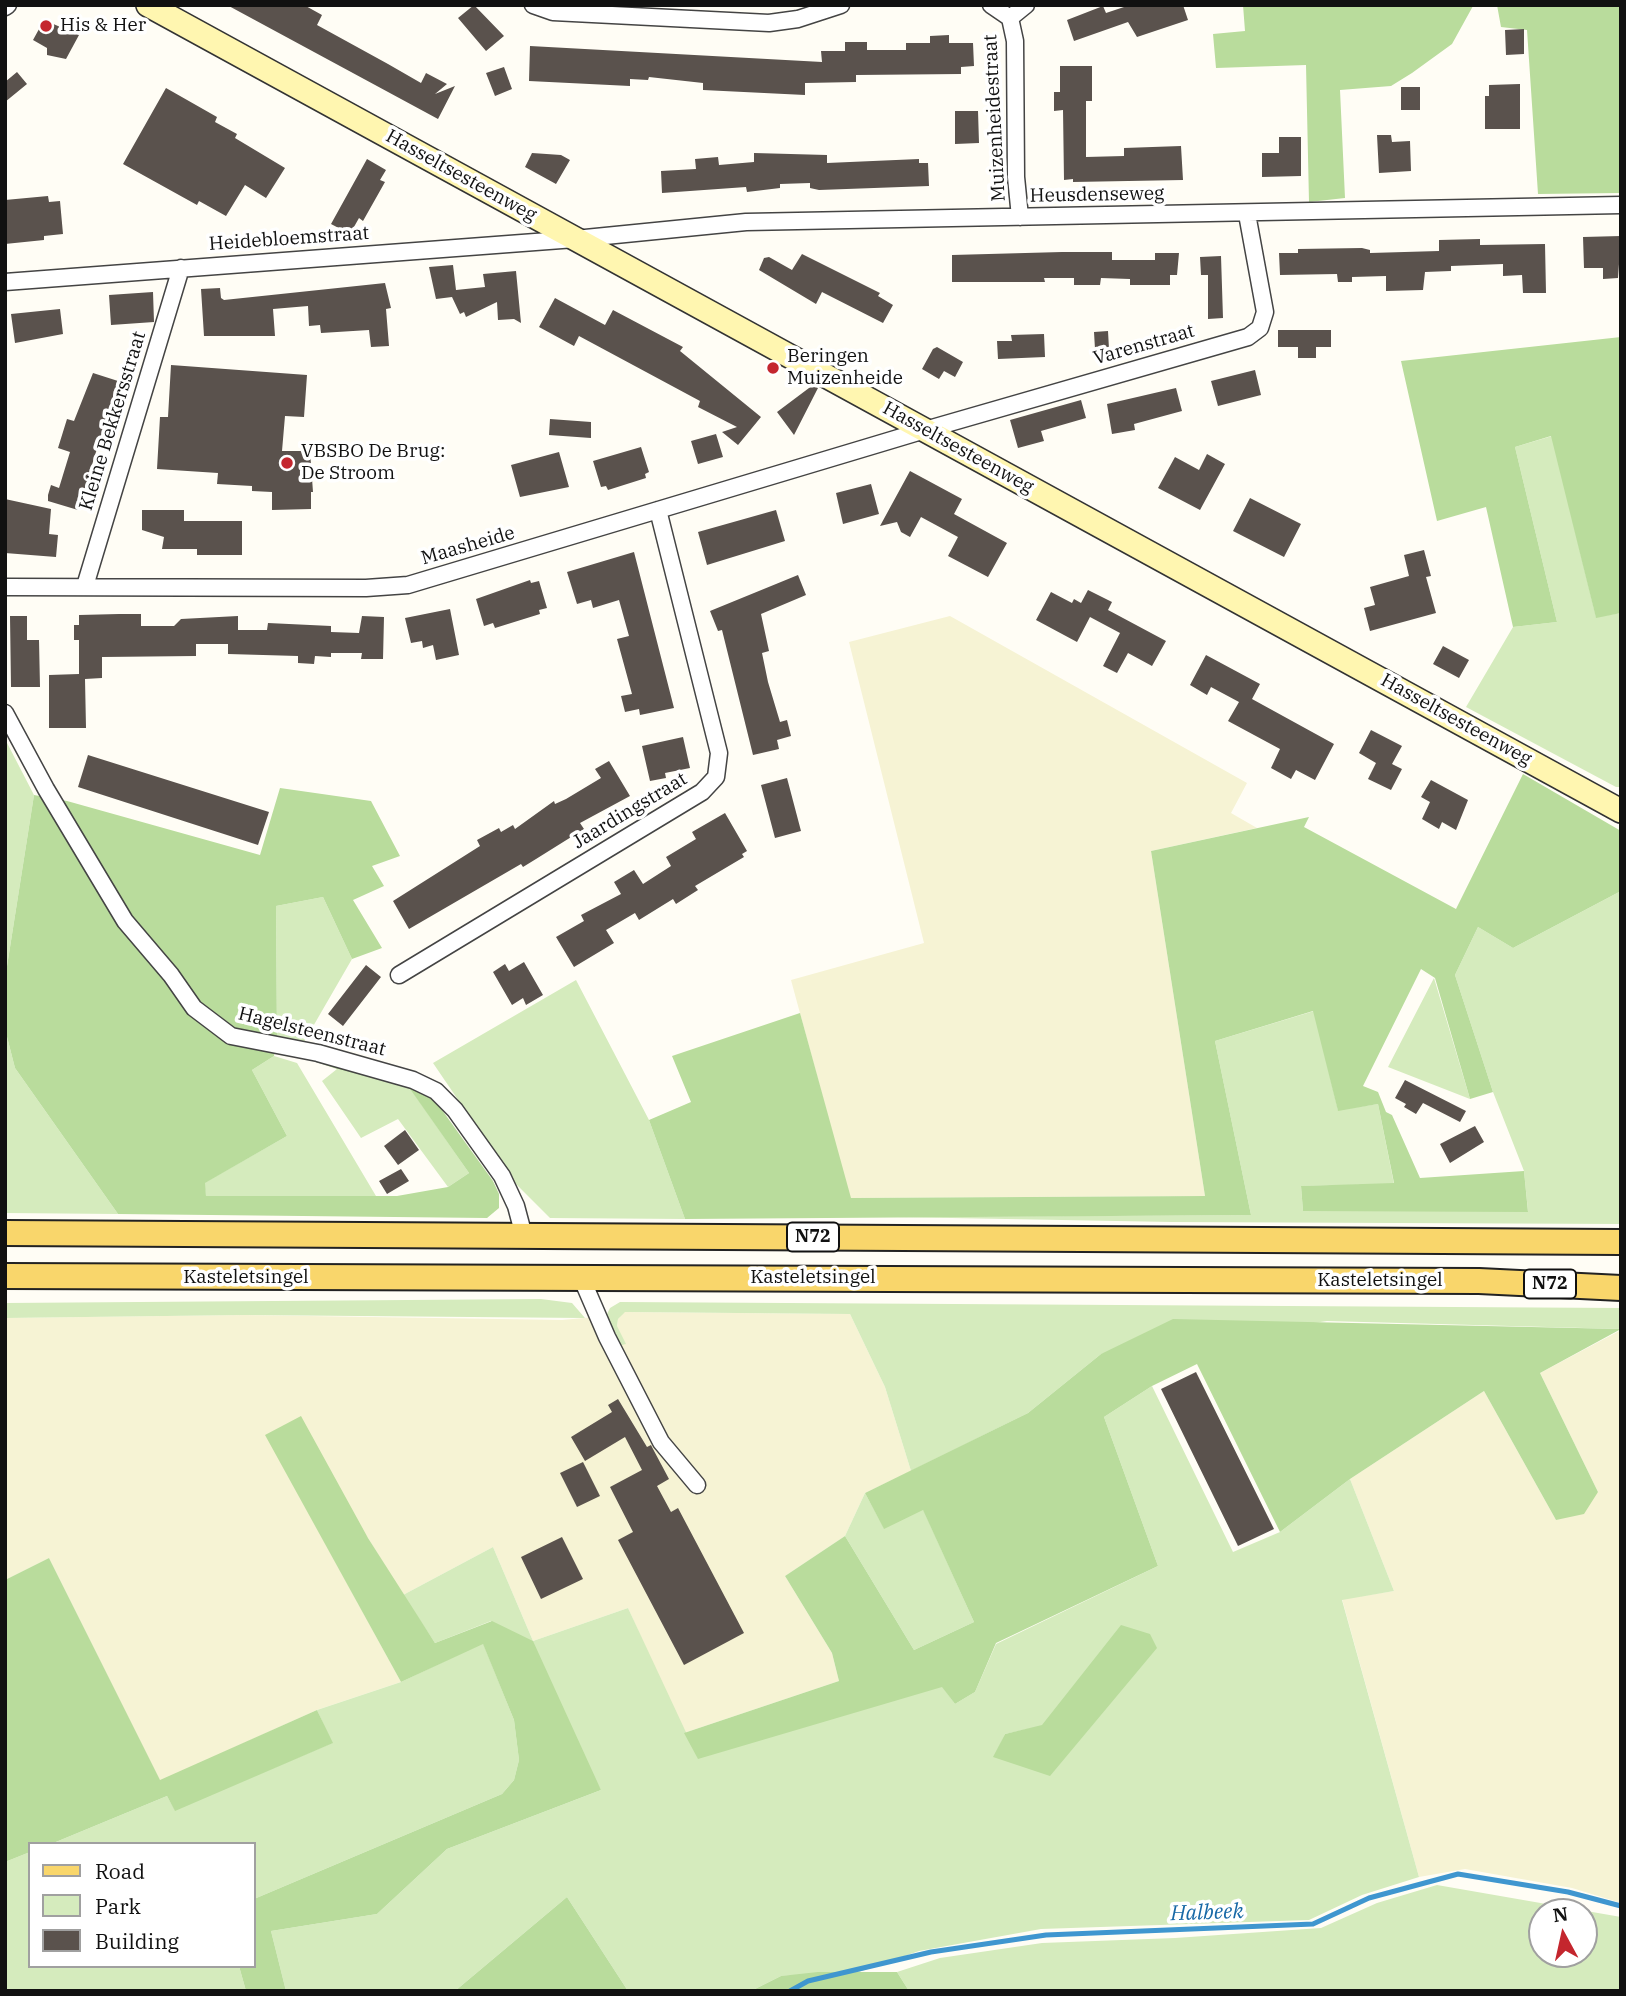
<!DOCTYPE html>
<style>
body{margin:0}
#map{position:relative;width:1626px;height:1996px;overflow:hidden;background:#fffdf5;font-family:"IBM Plex Serif",serif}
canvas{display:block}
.frame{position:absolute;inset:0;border:7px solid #111;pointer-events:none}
.legend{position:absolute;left:28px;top:1842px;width:228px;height:126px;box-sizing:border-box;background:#fff;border:2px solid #a0a0a0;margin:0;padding:9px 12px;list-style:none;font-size:21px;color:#111}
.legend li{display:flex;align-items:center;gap:14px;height:35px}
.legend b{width:35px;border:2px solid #a0a0a0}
.north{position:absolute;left:1528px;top:1898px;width:70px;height:70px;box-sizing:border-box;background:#fff;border:2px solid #a0a0a0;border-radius:50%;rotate:352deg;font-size:19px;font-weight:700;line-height:28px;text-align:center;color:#111}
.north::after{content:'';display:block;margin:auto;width:24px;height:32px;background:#c4262e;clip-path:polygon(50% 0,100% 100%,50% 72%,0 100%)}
</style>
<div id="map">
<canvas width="1626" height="1996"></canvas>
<div class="frame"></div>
<ul class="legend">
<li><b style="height:9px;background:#f9d66b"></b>Road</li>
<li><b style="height:19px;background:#d5ebbd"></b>Park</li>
<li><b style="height:19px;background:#5a524d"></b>Building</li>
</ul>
<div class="north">N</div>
</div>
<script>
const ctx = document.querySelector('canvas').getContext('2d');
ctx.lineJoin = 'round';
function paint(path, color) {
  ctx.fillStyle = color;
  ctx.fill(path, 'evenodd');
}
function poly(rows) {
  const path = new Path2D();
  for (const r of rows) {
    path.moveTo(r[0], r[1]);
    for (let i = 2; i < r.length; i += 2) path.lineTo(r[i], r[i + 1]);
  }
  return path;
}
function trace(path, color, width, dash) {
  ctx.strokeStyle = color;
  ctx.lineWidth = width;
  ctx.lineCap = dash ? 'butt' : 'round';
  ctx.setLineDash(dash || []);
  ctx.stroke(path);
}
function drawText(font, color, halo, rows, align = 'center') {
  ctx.font = font + ' "IBM Plex Serif",serif';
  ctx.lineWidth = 7;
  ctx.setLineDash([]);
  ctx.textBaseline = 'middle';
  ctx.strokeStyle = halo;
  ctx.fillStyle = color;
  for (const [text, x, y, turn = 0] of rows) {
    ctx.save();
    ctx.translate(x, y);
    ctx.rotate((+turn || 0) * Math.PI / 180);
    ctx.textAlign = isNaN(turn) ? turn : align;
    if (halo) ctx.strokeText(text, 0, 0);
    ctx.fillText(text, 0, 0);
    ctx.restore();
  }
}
const farmland = poly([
 [950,616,1247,783,1231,813,1257,828,1151,851,1205,1196,850,1198,791,980,924,943,849,642],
 [624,1312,850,1314,885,1387,911,1471,865,1493,845,1536,785,1576,832,1653,839,1681,684,1733,628,1608,533,1641,493,1547,403,1595,368,1538,266,1435,401,1682,317,1710,160,1781,49,1558,5,1580,5,1318,245,1315,562,1320,606,1316,617,1326,618,1319],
 [1621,1330,1621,1903,1572,1888,1465,1869,1419,1877,1342,1599,1394,1591,1350,1479,1484,1391,1556,1520,1598,1492,1540,1373]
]);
const green = poly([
 [1552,436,1596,617,1621,613,1621,787,1616,787,1466,707,1513,627,1557,622,1515,447],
 [5,739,34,795,5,979],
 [1621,891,1621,1224,1172,1222,896,1217,1251,1215,1215,1041,1314,1011,1338,1110,1378,1104,1394,1184,1301,1186,1303,1211,1528,1211,1524,1171,1493,1092,1455,975,1478,927,1513,948],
 [323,897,352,959,304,1042,277,1040,276,906],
 [1434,978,1470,1099,1388,1067],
 [576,980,649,1120,685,1219,550,1218,514,1182,433,1063],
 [5,1029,15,1068,118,1214,5,1213],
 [274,1056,297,1063,376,1196,206,1196,204,1183,287,1136,252,1070],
 [337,1069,408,1085,469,1173,448,1187,398,1119,361,1138,322,1081],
 [541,1299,572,1303,585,1318,245,1315,5,1318,5,1303],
 [620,1302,1621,1308,1621,1329,1327,1321,1101,1354,1028,1413,911,1471,885,1387,850,1314,625,1312,618,1319,617,1326,626,1344,617,1346,606,1316,610,1308],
 [1152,1386,1233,1552,1280,1532,1350,1479,1394,1591,1342,1600,1419,1877,1362,1895,1309,1920,1041,1929,919,1951,859,1972,781,1976,751,1991,628,1991,567,1897,455,1991,286,1991,271,1931,377,1914,447,1849,601,1790,491,1621,435,1643,403,1595,493,1547,533,1641,628,1608,698,1758,942,1686,955,1704,975,1692,996,1644,1158,1566,1104,1417],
 [1042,1726,994,1757,1005,1734],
 [865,1493,884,1528,923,1509,974,1622,914,1650,845,1536],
 [483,1643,514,1720,519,1760,514,1780,502,1794,254,1899,254,1844,51,1844,167,1796,175,1810,332,1743,317,1710,401,1682],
 [30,1852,30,1966,239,1966,246,1991,5,1991,5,1862],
 [1437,1885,1621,1917,1621,1991,909,1991,897,1972,940,1958,1042,1943,1175,1938,1321,1928,1377,1903],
 [1542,1912,1584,1912,1584,1954,1542,1954]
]);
const forest = poly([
 [1243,5,1473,5,1473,6,1452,44,1412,73,1391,86,1340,90,1345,198,1309,202,1306,65,1216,68,1213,34,1245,31],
 [1497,5,1621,5,1621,193,1538,194,1527,30,1501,27],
 [1621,337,1621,613,1596,618,1551,436,1515,447,1557,622,1513,627,1486,507,1437,521,1401,361],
 [1523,774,1621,831,1621,891,1513,948,1478,927,1455,975,1493,1092,1470,1099,1435,978,1421,969,1363,1086,1378,1092,1386,1112,1392,1115,1420,1178,1524,1171,1528,1212,1303,1211,1301,1186,1394,1183,1378,1104,1338,1111,1313,1011,1215,1041,1251,1215,685,1219,649,1120,691,1102,672,1056,800,1013,851,1198,1205,1196,1151,851,1309,817,1304,827,1456,909],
 [280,788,371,801,400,856,372,866,384,886,353,900,382,948,352,959,323,897,276,906,277,1041,274,1056,252,1070,287,1136,205,1183,206,1196,397,1196,448,1187,469,1173,408,1086,337,1069,301,1057,304,1042,414,1071,493,1181,499,1194,499,1208,487,1218,118,1214,15,1068,5,1029,5,979,34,795,67,801,260,855],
 [1173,1319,1621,1329,1540,1373,1598,1492,1584,1514,1556,1520,1484,1391,1350,1479,1280,1532,1197,1364,1152,1386,1104,1417,1158,1566,996,1643,975,1692,955,1704,942,1687,698,1759,684,1733,839,1681,832,1653,785,1576,845,1536,914,1650,974,1622,923,1510,884,1529,865,1493,1028,1413,1101,1354],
 [301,1416,368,1538,435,1643,492,1621,533,1641,601,1790,447,1849,377,1914,271,1931,286,1991,246,1991,239,1966,254,1966,254,1899,502,1794,514,1780,519,1760,514,1720,483,1644,401,1682,265,1435],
 [49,1558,160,1780,317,1710,333,1743,175,1811,167,1796,51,1844,30,1844,30,1852,5,1862,5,1580],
 [1121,1625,1150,1634,1157,1648,1050,1776,993,1757,1005,1734,1042,1725],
 [567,1897,628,1991,455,1991],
 [818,1972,897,1972,909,1991,751,1991,781,1976]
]);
const stream = poly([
 [790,1991,808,1981,931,1952,1046,1935,1313,1924,1369,1898,1458,1874,1568,1892,1621,1906]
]);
const building = poly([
 [227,5,304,5,322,15,317,25,388,64,421,83,426,73,447,84,435,94,455,86,438,119],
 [474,5,504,36,486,51,458,18],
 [1130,5,1183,5,1188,20,1137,37,1128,22,1074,41,1067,20,1103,6,1106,13],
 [44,20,79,35,66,59,47,55,47,48,33,40],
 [1524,29,1524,54,1506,55,1505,30],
 [949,35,949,43,973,43,974,66,961,67,961,74,856,75,856,82,805,83,805,95,703,90,703,83,649,77,648,80,630,79,630,86,529,81,530,46,822,62,821,51,845,51,845,42,867,42,867,50,906,50,906,43,930,43,930,36],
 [1060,66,1092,66,1092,101,1086,101,1086,157,1124,156,1124,148,1181,146,1183,180,1073,182,1073,179,1064,180,1063,110,1054,111,1054,92,1060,92],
 [504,67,512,89,495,96,486,73],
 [17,72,27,84,5,102,5,82],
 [1520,84,1520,129,1485,129,1485,96,1489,96,1489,85],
 [1401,87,1420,87,1420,110,1401,110],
 [166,88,217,117,215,122,237,134,235,138,285,168,266,198,245,185,226,216,199,201,197,205,123,164],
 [955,111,978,111,979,143,955,144],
 [1377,135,1391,135,1392,142,1410,141,1411,171,1379,173],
 [1279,137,1301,137,1301,176,1262,177,1262,153,1279,153],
 [532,153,561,155,570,160,556,184,525,167],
 [754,153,827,155,827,163,919,159,919,163,928,163,929,186,819,190,810,188,810,183,780,184,780,188,747,192,746,187,662,193,661,171,696,169,695,159,718,157,719,165,754,162],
 [367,159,386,170,380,180,385,182,363,221,359,218,350,234,331,224],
 [48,196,49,202,60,201,63,234,44,236,44,240,5,244,5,200],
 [1621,236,1618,278,1603,279,1603,268,1584,268,1583,237],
 [1480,239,1480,245,1545,244,1546,293,1523,293,1522,275,1503,276,1503,264,1451,266,1451,271,1425,272,1423,290,1386,291,1386,276,1352,277,1352,282,1338,282,1337,274,1280,275,1279,253,1298,253,1298,249,1362,248,1370,250,1370,253,1439,251,1439,240],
 [1062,252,1112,252,1112,260,1155,260,1155,253,1179,253,1177,275,1170,275,1170,285,1130,285,1130,279,1101,278,1100,285,1074,285,1074,278,1044,278,1045,282,952,282,952,255],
 [802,254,880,293,878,296,893,305,883,323,822,292,816,304,759,270,764,258,769,257,792,270],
 [1221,256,1223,318,1208,319,1208,275,1211,275,1201,275,1200,257],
 [453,265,456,290,485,287,483,274,516,271,521,323,514,319,498,320,497,302,466,317,464,312,460,314,452,297,436,299,429,267],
 [385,283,391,308,386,309,389,346,371,347,369,330,321,333,320,325,309,326,308,306,273,309,275,336,204,336,201,289,220,288,221,298,224,300],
 [153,292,154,322,111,325,109,295],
 [555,298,605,325,613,310,683,347,680,351,761,417,738,445,722,432,737,427,698,407,700,401,579,336,574,346,539,327],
 [60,309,63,334,15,343,11,314],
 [1278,330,1331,330,1331,347,1316,347,1316,358,1298,358,1298,347,1278,347],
 [1108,331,1109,349,1095,349,1094,332],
 [1044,334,1045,357,998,359,997,341,1012,341,1011,335],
 [937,347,963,362,955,377,944,371,939,379,922,369,933,349],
 [171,365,307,375,304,417,285,416,282,451,310,451,313,492,311,492,311,509,272,510,272,492,252,491,252,486,217,484,218,473,157,469,160,417,168,417],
 [1255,370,1261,395,1218,406,1211,381],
 [93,373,118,381,78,510,48,501,48,495,51,485,59,488,70,452,58,448,67,419,74,421],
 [813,385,818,388,794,435,777,412],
 [1176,388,1182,411,1134,424,1135,430,1112,434,1107,404],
 [1081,400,1086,418,1041,431,1044,441,1018,448,1010,420],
 [550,419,591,422,591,438,549,435],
 [716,434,723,457,698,464,691,441],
 [641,447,649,472,645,474,646,478,608,490,606,486,601,487,593,461],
 [559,452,569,487,520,497,511,465],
 [1207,454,1225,464,1200,510,1158,488,1175,457,1199,470],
 [910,471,962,499,954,514,1007,543,988,577,948,556,958,537,921,517,910,537,901,532,897,522,880,526],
 [871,484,879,514,843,524,836,493],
 [1250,498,1301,524,1284,557,1233,531],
 [5,499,51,509,49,534,58,535,56,557,5,553],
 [142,510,184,510,184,521,242,521,242,555,197,555,197,549,162,549,164,537,142,530],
 [776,510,785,541,707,565,698,532],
 [1424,550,1431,576,1426,577,1436,613,1370,631,1364,608,1375,605,1370,587,1409,576,1404,555],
 [634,552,674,708,640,715,639,709,625,712,621,696,632,694,617,639,629,636,619,600,593,608,591,600,577,604,567,572],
 [798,575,806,595,761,614,769,651,762,653,768,682,780,722,787,720,791,736,777,740,779,749,753,755,722,630,718,631,710,611],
 [530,580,531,583,539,581,547,608,539,610,540,614,495,628,493,623,484,626,476,599],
 [1088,590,1112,602,1108,610,1166,641,1152,666,1128,653,1117,673,1103,666,1120,633,1090,617,1077,642,1036,620,1051,592,1072,603,1074,599,1081,603],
 [450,609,459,655,436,660,433,645,423,648,422,641,411,643,405,618],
 [119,614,141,614,141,626,174,626,181,619,238,616,238,630,267,630,268,623,331,626,331,632,359,633,362,616,384,617,383,659,361,659,362,653,331,653,331,657,315,656,314,664,298,663,298,656,228,654,228,644,196,644,196,656,102,657,102,678,85,679,86,728,49,728,49,675,79,674,79,640,74,640,74,625,79,625,79,615],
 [10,616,27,616,27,640,39,640,40,687,11,687],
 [1443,646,1469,660,1459,678,1433,664],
 [1206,655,1260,684,1252,699,1334,744,1315,780,1296,770,1291,779,1271,768,1280,749,1228,721,1239,702,1211,687,1207,695,1190,685],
 [1371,730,1402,746,1392,764,1402,769,1391,790,1368,779,1376,763,1359,753],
 [683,737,690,768,665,773,666,778,650,781,642,746],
 [88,755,269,812,258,845,78,787],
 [609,761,630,796,580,823,584,829,536,859,523,867,521,864,409,929,393,901,480,846,477,840,499,828,501,832,513,825,515,829,554,801,555,804,566,799,601,778,595,769],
 [787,778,801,831,775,838,761,785],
 [1431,780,1468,800,1456,830,1442,822,1439,829,1422,819,1430,802,1421,797],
 [725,813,747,851,742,854,744,857,695,886,698,890,676,904,673,899,639,920,635,913,606,930,614,943,574,967,556,937,584,921,581,915,621,894,614,882,634,870,643,884,671,866,666,857,696,839,692,832],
 [524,962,543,995,526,1005,523,998,512,1005,493,972,505,964,509,971],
 [366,965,381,977,343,1026,328,1014],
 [1405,1080,1466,1111,1460,1122,1423,1103,1416,1114,1404,1107,1406,1104,1395,1098],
 [1475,1126,1484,1142,1450,1163,1440,1144],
 [405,1130,419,1150,398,1165,384,1146],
 [401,1169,409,1181,387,1194,379,1181],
 [1196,1372,1274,1529,1238,1546,1161,1389],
 [618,1399,647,1447,651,1445,653,1449,669,1479,657,1486,671,1512,678,1508,744,1633,684,1665,618,1540,633,1532,610,1487,642,1470,625,1437,585,1461,571,1437,612,1412,608,1405],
 [583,1462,600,1496,577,1507,560,1473],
 [562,1537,583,1579,541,1599,521,1557]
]);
const street = poly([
 [533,5,553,12,769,23,798,19,841,5],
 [991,5,1010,18,1015,41,1016,177,1020,217],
 [5,7,8,5],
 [1010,18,1026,5],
 [5,282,575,239,746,222,1621,205],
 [85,586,181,268],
 [5,587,366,588,408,585,925,430,1248,337,1260,328,1265,312,1247,214],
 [5,713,46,789,125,921,171,975,194,1008,231,1036,318,1053,413,1080,436,1091,455,1110,502,1176,516,1206,524,1236],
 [399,975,702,792,716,777,719,753,658,510],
 [581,1277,607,1337,661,1442,697,1485]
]);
const secondary = poly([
 [148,5,1621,811]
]);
const primary = poly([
 [5,1233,1621,1242],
 [5,1276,1479,1281,1621,1288]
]);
const markers = [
 [46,26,7,"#c4262e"],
 [773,368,7,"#c4262e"],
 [287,463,7,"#c4262e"]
];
const shields = [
 [813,1237,52],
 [1550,1284,52]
];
const shieldNames = [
 ["N72",813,1237],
 ["N72",1550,1284]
];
const poiNames = [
 ["His & Her",60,26],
 ["Beringen",787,357],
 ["Muizenheide",787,379],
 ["VBSBO De Brug:",301,452],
 ["De Stroom",301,474]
];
const streetNames = [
 ["Muizenheidestraat",995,118,-93],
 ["Hasseltsesteenweg",461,176,29],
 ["Heusdenseweg",1097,195,-1],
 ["Heidebloemstraat",289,239,-4],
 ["Varenstraat",1144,345,-16],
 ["Kleine Bekkersstraat",113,421,-73],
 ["Hasseltsesteenweg",958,448,29],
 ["Maasheide",468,546,-16],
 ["Hasseltsesteenweg",1456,720,29],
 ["Jaardingstraat",630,811,-31],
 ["Hagelsteenstraat",312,1032,14],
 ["Kasteletsingel",246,1278],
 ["Kasteletsingel",813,1278],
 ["Kasteletsingel",1380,1281]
];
const waterNames = [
 ["Halbeek",1207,1913,-2]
];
paint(farmland, '#f6f3d4');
paint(green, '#d5ebbd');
paint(forest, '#b9dc9c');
trace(stream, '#3f96cf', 5);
paint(building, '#5a524d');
trace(street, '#444', 19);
trace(secondary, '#333', 26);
trace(primary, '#222', 28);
trace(street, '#fff', 16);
trace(secondary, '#fff6b0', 23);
trace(primary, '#f9d66b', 24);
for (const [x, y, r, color] of markers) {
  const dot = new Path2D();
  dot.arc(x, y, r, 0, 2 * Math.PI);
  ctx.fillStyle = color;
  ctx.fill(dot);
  trace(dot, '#fff', 2.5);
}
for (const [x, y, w] of shields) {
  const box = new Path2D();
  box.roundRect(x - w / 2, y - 14.5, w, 29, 5);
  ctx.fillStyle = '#fff';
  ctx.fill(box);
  trace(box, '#111', 2);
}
drawText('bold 18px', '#111', null, shieldNames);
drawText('19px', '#111', '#fff', poiNames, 'left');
drawText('19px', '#111', '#fff', streetNames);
drawText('italic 21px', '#1768a6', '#fff', waterNames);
</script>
